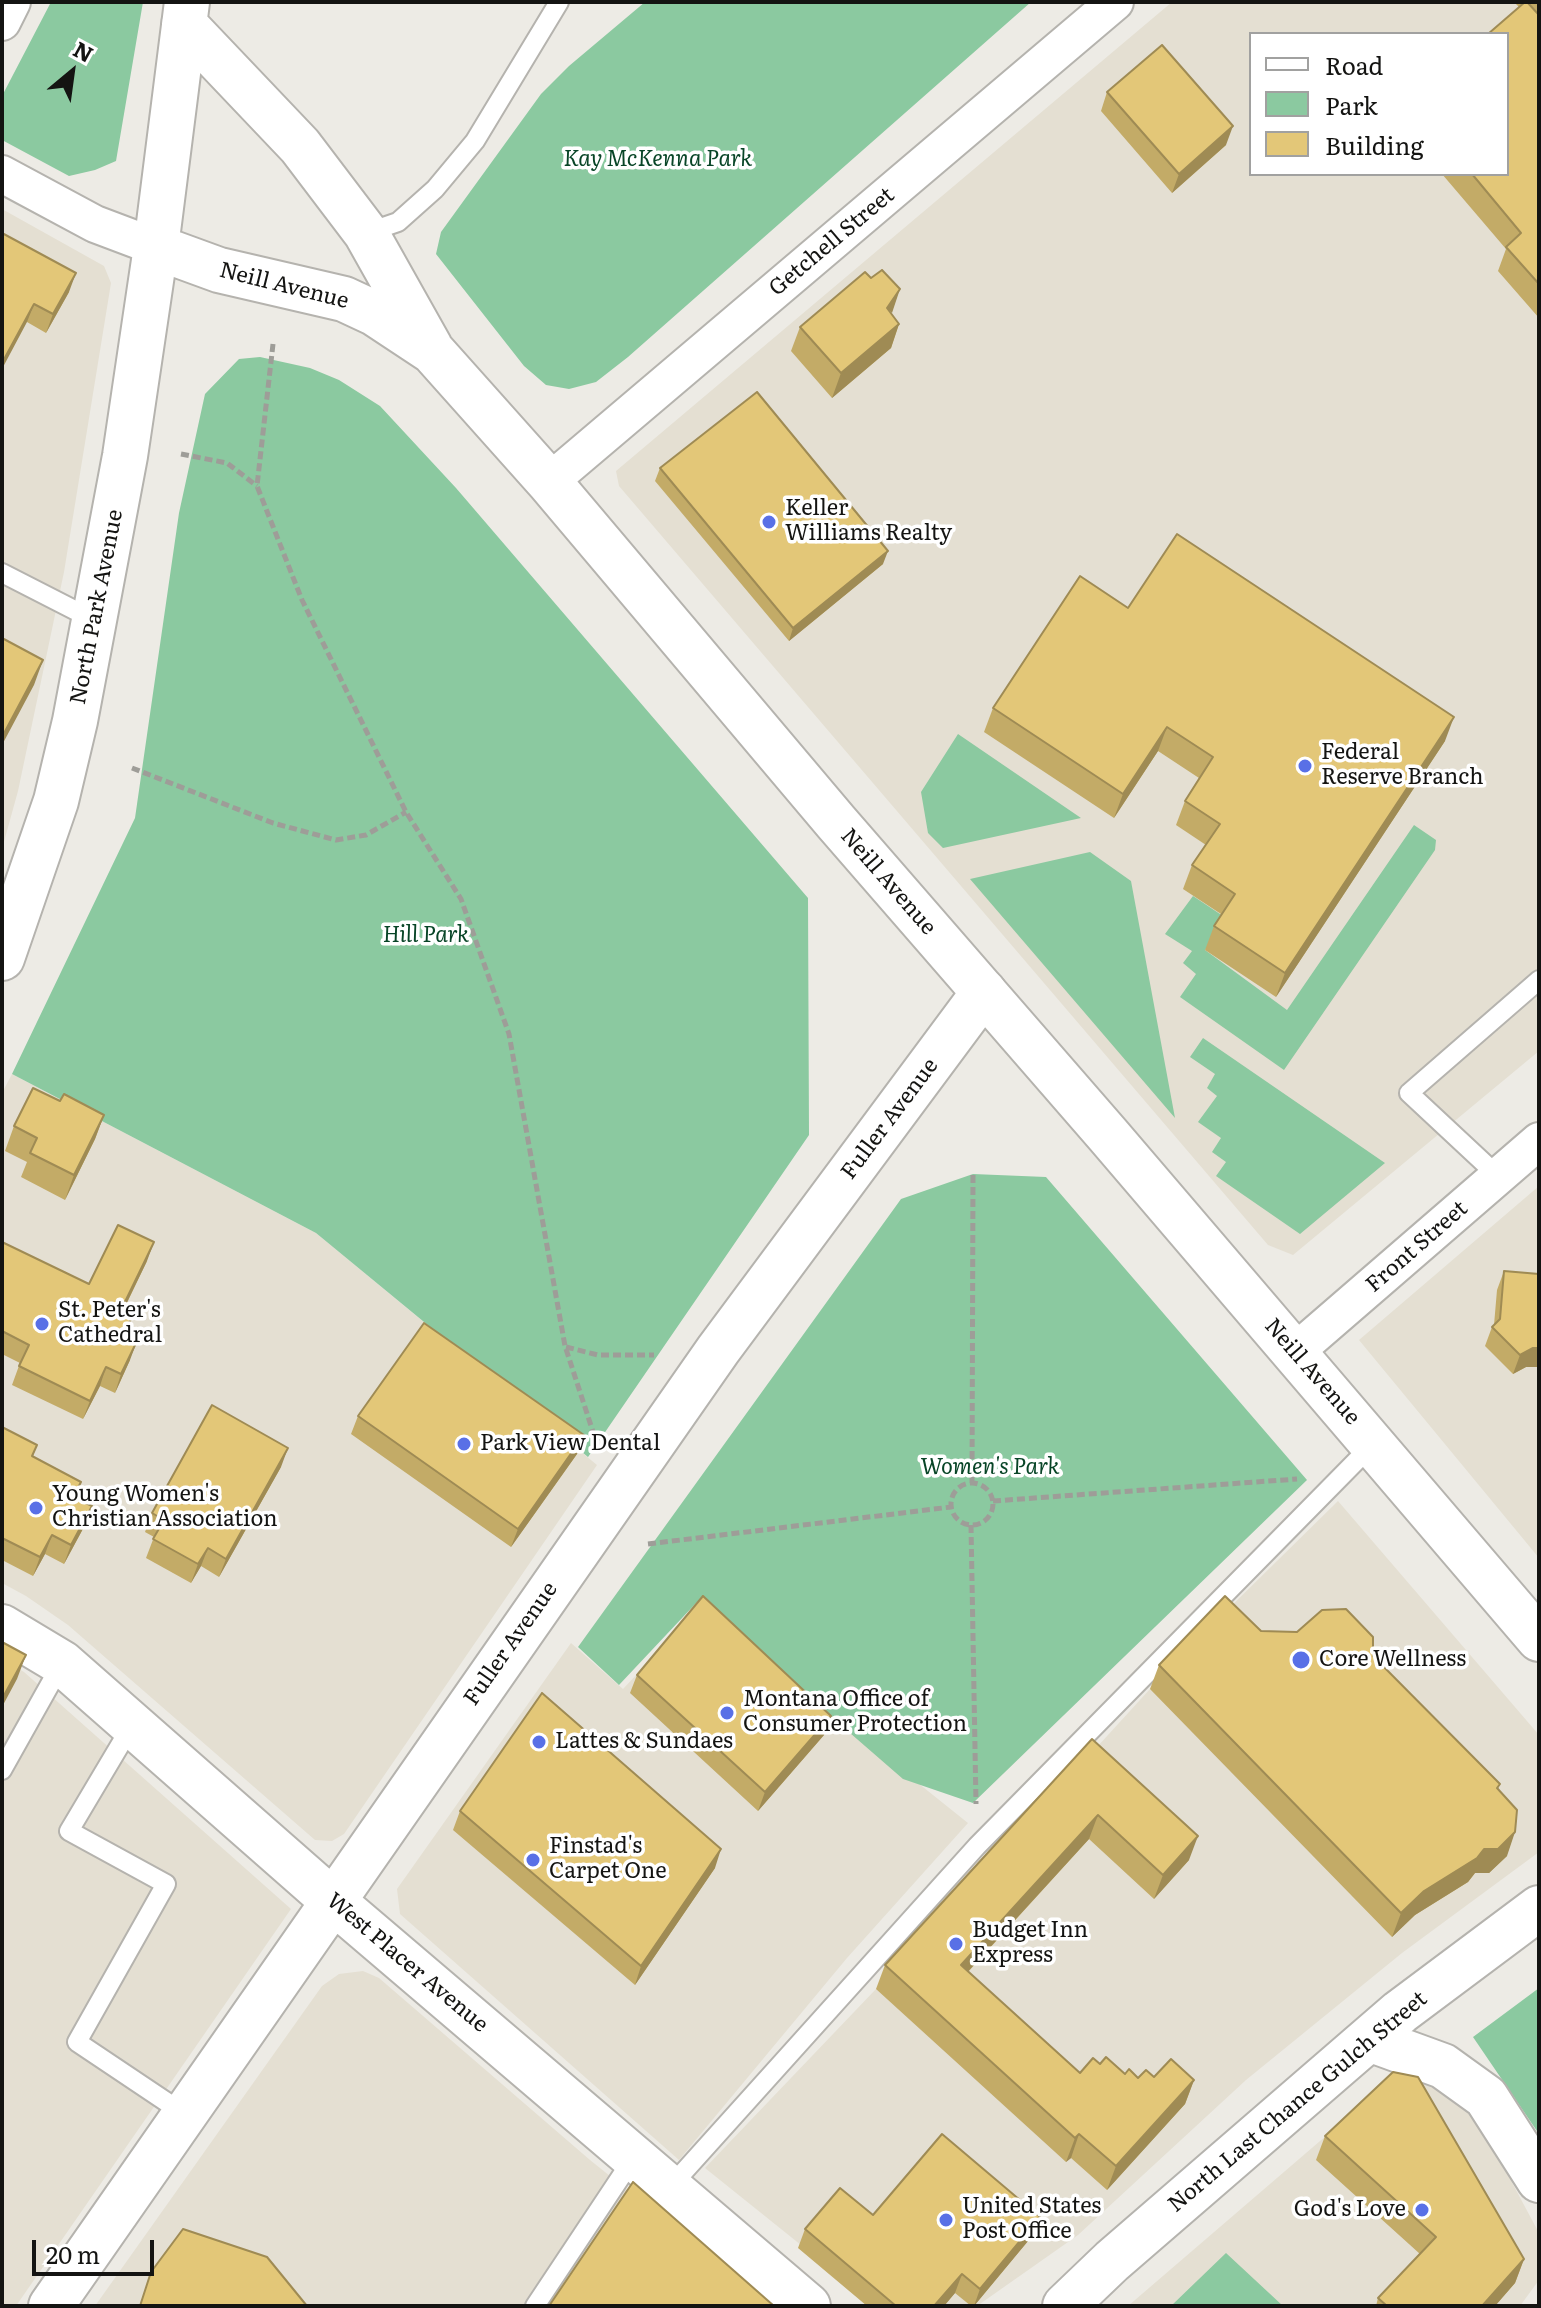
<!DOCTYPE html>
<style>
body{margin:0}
#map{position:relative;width:1541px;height:2308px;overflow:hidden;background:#edebe5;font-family:Literata,serif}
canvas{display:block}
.frame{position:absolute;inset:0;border:4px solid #141412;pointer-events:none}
.legend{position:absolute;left:1249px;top:32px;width:260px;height:144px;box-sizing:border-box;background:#fff;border:2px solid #a1a1a0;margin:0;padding:10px 14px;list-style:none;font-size:24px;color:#141412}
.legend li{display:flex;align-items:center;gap:16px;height:40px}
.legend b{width:40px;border:2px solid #a1a1a0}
.north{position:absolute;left:32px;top:32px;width:80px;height:80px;-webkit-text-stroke:6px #fff;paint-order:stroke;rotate:29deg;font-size:22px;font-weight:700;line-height:32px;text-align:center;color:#141412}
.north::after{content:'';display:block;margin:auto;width:28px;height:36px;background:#141412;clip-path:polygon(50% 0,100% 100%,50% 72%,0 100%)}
.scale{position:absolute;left:32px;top:2240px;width:122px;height:36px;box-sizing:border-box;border:4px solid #141412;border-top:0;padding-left:10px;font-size:24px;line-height:28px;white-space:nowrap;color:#141412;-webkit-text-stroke:6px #fff;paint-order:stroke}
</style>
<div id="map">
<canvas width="1541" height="2308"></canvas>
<div class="frame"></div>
<ul class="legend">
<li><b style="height:10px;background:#fff"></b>Road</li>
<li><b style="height:22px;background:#8bc9a0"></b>Park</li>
<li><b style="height:22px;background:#e3c778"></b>Building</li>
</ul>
<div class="north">N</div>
<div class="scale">20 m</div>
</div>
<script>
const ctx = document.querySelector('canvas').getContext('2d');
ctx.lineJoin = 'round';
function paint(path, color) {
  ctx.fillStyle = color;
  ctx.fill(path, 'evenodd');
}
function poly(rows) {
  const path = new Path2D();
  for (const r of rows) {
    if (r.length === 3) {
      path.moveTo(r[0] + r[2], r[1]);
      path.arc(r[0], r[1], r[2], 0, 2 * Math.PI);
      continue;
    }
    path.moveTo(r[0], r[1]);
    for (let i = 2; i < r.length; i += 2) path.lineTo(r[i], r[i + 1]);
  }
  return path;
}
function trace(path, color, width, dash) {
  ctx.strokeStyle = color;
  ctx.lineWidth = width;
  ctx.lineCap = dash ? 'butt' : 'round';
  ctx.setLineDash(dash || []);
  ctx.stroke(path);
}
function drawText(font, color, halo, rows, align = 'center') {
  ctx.font = font + ' Literata,serif';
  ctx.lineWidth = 7;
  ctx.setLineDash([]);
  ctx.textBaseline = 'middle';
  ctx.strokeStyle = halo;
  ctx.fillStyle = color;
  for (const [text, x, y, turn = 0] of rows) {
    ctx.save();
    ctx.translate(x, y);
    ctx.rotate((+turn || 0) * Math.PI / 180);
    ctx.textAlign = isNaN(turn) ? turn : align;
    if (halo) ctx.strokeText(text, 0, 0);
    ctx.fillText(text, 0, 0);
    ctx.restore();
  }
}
const built = poly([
 [1172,2,1539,2,1539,1051,1293,1255,1268,1245,619,486,616,471],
 [1251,34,1507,34,1507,174,1251,174],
 [2,209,104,266,111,283,64,572,18,791,2,849],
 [12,1074,316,1233,597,1465,344,1834,332,1841,315,1840,68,1625,26,1596,2,1583,2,1093],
 [1539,1186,1539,1558,1359,1340],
 [1338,1501,1539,1735,1539,1852,1402,1953,1246,2080,1078,2235,977,2306,877,2306,705,2168,876,1989,1150,1689,1217,1620],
 [699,1608,968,1823,847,1958,679,2160,400,1914,397,1889,571,1643,623,1689],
 [2,1659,24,1672,291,1909,16,2306,2,2306],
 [363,1971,379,1978,590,2160,772,2306,95,2306,322,1986,339,1974],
 [1398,2074,1429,2074,1479,2121,1539,2233,1539,2280,1520,2306,1128,2306]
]);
const green = poly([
 [51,2,143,2,116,161,95,170,69,176,2,140,2,96],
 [645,2,1031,2,628,357,596,382,569,389,546,385,524,366,436,254,441,232,541,94,569,66],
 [260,357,310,368,339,380,380,406,456,488,808,898,809,1135,588,1457,316,1233,12,1074,135,818,179,513,205,394,239,359],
 [958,734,1081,818,943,848,928,833,921,792],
 [1414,825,1436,840,1435,850,1284,1070,1180,997,1196,974,1183,963,1192,951,1165,934,1193,896,1226,918,1205,950,1287,1010],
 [1090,852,1131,881,1175,1118,970,879],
 [1203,1038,1385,1163,1300,1234,1216,1176,1226,1162,1212,1152,1221,1138,1198,1122,1217,1096,1207,1088,1215,1074,1190,1057],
 [973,1174,1046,1177,1307,1480,973,1803,903,1779,698,1601,619,1685,578,1647,901,1199],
 [1539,1988,1539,2134,1473,2037],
 [1226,2253,1283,2306,1171,2306]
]);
const path = poly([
 [273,344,257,486,302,600,406,812,461,899,509,1034,565,1346,596,1441],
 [181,454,227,463,257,486],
 [132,768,273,823,336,840,366,835,406,812],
 [566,1347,598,1355,654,1355],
 [972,1504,21],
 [972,1483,973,1174],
 [993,1501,1297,1479],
 [971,1525,976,1804],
 [648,1544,951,1507]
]);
const service = poly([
 [366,233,398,222,435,189,475,141,559,2],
 [2,573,94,620],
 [1498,1176,1409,1093,1539,980],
 [132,1725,69,1831,166,1884,77,2042,186,2115],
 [2,1770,62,1663],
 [670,2187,977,1846,1373,1444],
 [535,2306,634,2157]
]);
const minor = poly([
 [2,22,12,2],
 [2,174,95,224,156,247],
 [549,482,1115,2],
 [1295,1352,1539,1141]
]);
const tertiary = poly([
 [2,958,56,801,75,721,125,456,156,247],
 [2,1627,62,1663,334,1902,808,2306],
 [1369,2039,1443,2066,1486,2097,1539,2180],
 [51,2306,718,1350,984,992],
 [1065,2306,1112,2261,1400,2012,1539,1908]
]);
const secondary = poly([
 [187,2,156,247,219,270,344,299,374,313,433,352,549,482,836,822,1108,1135,1539,1639],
 [184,24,300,146,366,233,430,347]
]);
const wall = poly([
 [1514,2,1539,2,1539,318,1498,271,1506,249,1442,174,1507,174,1519,7],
 [1107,92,1226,145,1172,193,1101,111],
 [2,233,69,292,46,333,27,322],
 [891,314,899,324,891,348,832,398,791,351,800,327],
 [660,468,883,564,789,641,655,481],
 [1128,608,1445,741,1276,997,1205,950,1214,926,1221,914,1183,889,1192,865,1206,845,1176,825,1185,801,1199,778,1158,751,1114,818,984,732,993,708],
 [60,1101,104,1115,95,1139,65,1200,21,1177,27,1162,5,1151,14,1126],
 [2,1242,89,1284,147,1261,124,1309,125,1335,130,1360,115,1393,100,1386,83,1419,12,1385,20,1363,2,1354],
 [1504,1271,1526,1367,1513,1374,1485,1346,1492,1327,1494,1325,1497,1290],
 [358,1416,577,1454,511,1547,351,1434],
 [2,1427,37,1445,33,1456,75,1498,85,1525,64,1564,45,1554,33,1576,2,1560],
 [281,1467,219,1577,201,1566,191,1583,146,1558,154,1537,145,1532,152,1513],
 [1261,1631,1373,1656,1500,1784,1498,1789,1507,1856,1489,1873,1475,1873,1468,1882,1415,1915,1392,1937,1150,1689,1159,1665],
 [637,1675,824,1735,758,1811,630,1693],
 [1092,1739,1189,1860,1154,1899,1089,1839,968,1972,1080,2073,1100,2064,1138,2078,1154,2077,1194,2080,1185,2104,1107,2190,1071,2158,1066,2162,876,1989,885,1965],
 [460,1811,715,1868,635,1985,453,1830],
 [1325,2136,1524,2259,1515,2283,1495,2306,1376,2306,1378,2298,1420,2254,1316,2160],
 [873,2215,1040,2217,1033,2235,974,2306,971,2306,955,2293,944,2306,867,2306,798,2248,805,2229]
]);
const shadedWall = poly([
 [1233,126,1226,145,1172,193,1179,174],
 [76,273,69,292,46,333,53,314],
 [900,289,892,313,887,308],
 [34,304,27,322,2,369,2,363],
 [899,324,891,348,832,398,841,373],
 [888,551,883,564,789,641,793,628],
 [43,660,34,685,2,745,2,737],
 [1454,717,1445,741,1276,997,1285,973],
 [1167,727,1158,751,1114,818,1123,794],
 [104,1115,95,1139,65,1200,74,1175],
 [154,1242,147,1261,115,1327,122,1308],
 [137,1341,130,1360,115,1393,121,1374],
 [1533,1348,1539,1348,1539,1367,1526,1367,1513,1374,1520,1355],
 [106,1367,100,1386,83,1419,90,1401],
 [584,1435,577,1454,511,1547,518,1529],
 [288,1448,281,1467,219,1577,226,1559],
 [92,1506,85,1525,64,1564,71,1545],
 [52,1535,45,1554,33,1576,40,1557],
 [208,1548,201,1566,191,1583,198,1564],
 [26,1655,17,1679,2,1707,2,1699],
 [831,1716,824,1735,758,1811,765,1792],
 [1098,1815,1089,1839,952,1989,961,1965],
 [1515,1832,1507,1856,1489,1873,1475,1873,1468,1882,1415,1915,1392,1937,1401,1913,1424,1891,1484,1849],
 [1198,1836,1189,1860,1154,1899,1163,1875],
 [721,1849,715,1868,635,1985,641,1966],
 [1194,2080,1185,2104,1107,2190,1116,2166],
 [1079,2134,1071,2158,1066,2162,1075,2138],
 [1040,2217,1033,2235,974,2306,980,2289],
 [1524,2259,1515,2283,1495,2306,1482,2306],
 [962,2274,955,2293,944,2306,934,2306]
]);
const building = poly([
 [1525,2,1527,2,1539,15,1539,284,1506,247,1521,233,1472,174,1507,174,1507,34,1488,34,1525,2],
 [1162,45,1233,126,1179,174,1107,92,1162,45],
 [2,233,76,273,53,314,34,304,2,363,2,233],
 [882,270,900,289,887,308,899,324,841,373,800,327,865,272,871,278,882,270],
 [757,392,888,551,793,628,660,468,757,392],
 [1177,534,1454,717,1285,973,1214,926,1235,894,1192,865,1220,824,1185,801,1213,757,1167,727,1123,794,993,708,1080,576,1128,608,1177,534],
 [2,638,43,660,2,737,2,638],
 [33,1088,60,1101,64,1094,104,1115,74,1175,30,1153,37,1138,14,1126,33,1088],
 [118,1225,154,1242,122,1308,127,1310,131,1319,123,1334,137,1341,121,1374,106,1367,90,1401,19,1366,29,1345,2,1331,2,1242,89,1284,118,1225],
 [1504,1271,1539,1274,1539,1348,1533,1348,1520,1355,1492,1327,1500,1319,1504,1271],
 [424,1323,584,1435,518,1529,358,1416,424,1323],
 [212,1405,288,1448,226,1559,208,1548,198,1564,153,1539,164,1520,152,1513,212,1405],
 [2,1427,37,1445,32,1456,81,1482,73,1497,92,1506,71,1545,52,1535,40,1557,2,1538,2,1427],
 [703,1596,831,1716,765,1792,637,1675,703,1596],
 [1225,1596,1261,1631,1297,1632,1322,1610,1346,1609,1373,1637,1373,1656,1500,1784,1497,1788,1517,1810,1515,1832,1498,1849,1484,1849,1477,1858,1424,1891,1401,1913,1159,1665,1225,1596],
 [2,1642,26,1655,2,1699,2,1642],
 [542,1693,721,1849,641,1966,460,1811,542,1693],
 [1092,1739,1198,1836,1163,1875,1098,1815,961,1965,1080,2073,1093,2058,1100,2064,1106,2057,1125,2074,1129,2069,1138,2078,1146,2070,1154,2077,1171,2059,1194,2080,1116,2166,1079,2134,1075,2138,885,1965,1092,1739],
 [1393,2072,1418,2077,1524,2259,1482,2306,1387,2306,1378,2298,1436,2237,1325,2136,1393,2072],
 [942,2134,1040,2217,980,2289,962,2274,934,2306,896,2306,805,2229,840,2188,873,2215,942,2134],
 [633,2182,774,2306,549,2306,633,2182],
 [183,2229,267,2257,307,2306,140,2306,151,2272,183,2229]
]);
const markers = [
 [769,522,8,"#5970e6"],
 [1305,766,8,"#5970e6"],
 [42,1324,8,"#5970e6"],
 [464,1444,8,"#5970e6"],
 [36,1508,8,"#5970e6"],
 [1301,1660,10,"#5970e6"],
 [727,1713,8,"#5970e6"],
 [539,1742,8,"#5970e6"],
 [533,1860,8,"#5970e6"],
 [956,1944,8,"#5970e6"],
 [1422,2210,8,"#5970e6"],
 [946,2220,8,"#5970e6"]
];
const parkNames = [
 ["Kay McKenna Park",658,160],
 ["Hill Park",426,936],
 ["Women's Park",990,1468]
];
const streetNames = [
 ["Getchell Street",832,242,-40],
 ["Neill Avenue",284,286,14],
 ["North Park Avenue",97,607,-79],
 ["Neill Avenue",888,882,49],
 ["Fuller Avenue",890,1119,-53],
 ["Front Street",1417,1247,-41],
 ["Neill Avenue",1312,1372,49],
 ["Fuller Avenue",511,1644,-55],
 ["West Placer Avenue",407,1963,40],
 ["North Last Chance Gulch Street",1298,2102,-40]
];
const poiNames = [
 ["Keller",785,509],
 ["Williams Realty",785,534],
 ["Federal",1321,753],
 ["Reserve Branch",1321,778],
 ["St. Peter's",58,1311],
 ["Cathedral",58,1336],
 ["Park View Dental",480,1444],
 ["Young Women's",52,1495],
 ["Christian Association",52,1520],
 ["Core Wellness",1319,1660],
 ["Montana Office of",743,1700],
 ["Consumer Protection",743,1725],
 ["Lattes & Sundaes",555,1742],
 ["Finstad's",549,1847],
 ["Carpet One",549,1872],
 ["Budget Inn",972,1931],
 ["Express",972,1956],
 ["United States",962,2207],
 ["Post Office",962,2232],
 ["God's Love",1406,2210,"right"]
];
paint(built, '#e4dfd2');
paint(green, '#8bc9a0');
trace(service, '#b5b3ae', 22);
trace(minor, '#b5b3ae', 40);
trace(tertiary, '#b5b3ae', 48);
trace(secondary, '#b5b3ae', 48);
trace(path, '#9e9d98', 5, [8, 4]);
trace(service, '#fff', 18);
trace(minor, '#fff', 36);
trace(tertiary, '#fff', 44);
trace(secondary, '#fff', 44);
paint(wall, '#c3ab67');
paint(shadedWall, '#9f8b54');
paint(building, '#e3c778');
trace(building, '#9f8b54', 2);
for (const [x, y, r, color] of markers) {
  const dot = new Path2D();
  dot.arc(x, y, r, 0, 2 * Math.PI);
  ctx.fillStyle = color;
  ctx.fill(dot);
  trace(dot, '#fff', 3);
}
drawText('italic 22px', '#084527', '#fff', parkNames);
drawText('22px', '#141412', '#fff', streetNames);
drawText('22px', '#141412', '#fff', poiNames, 'left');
</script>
